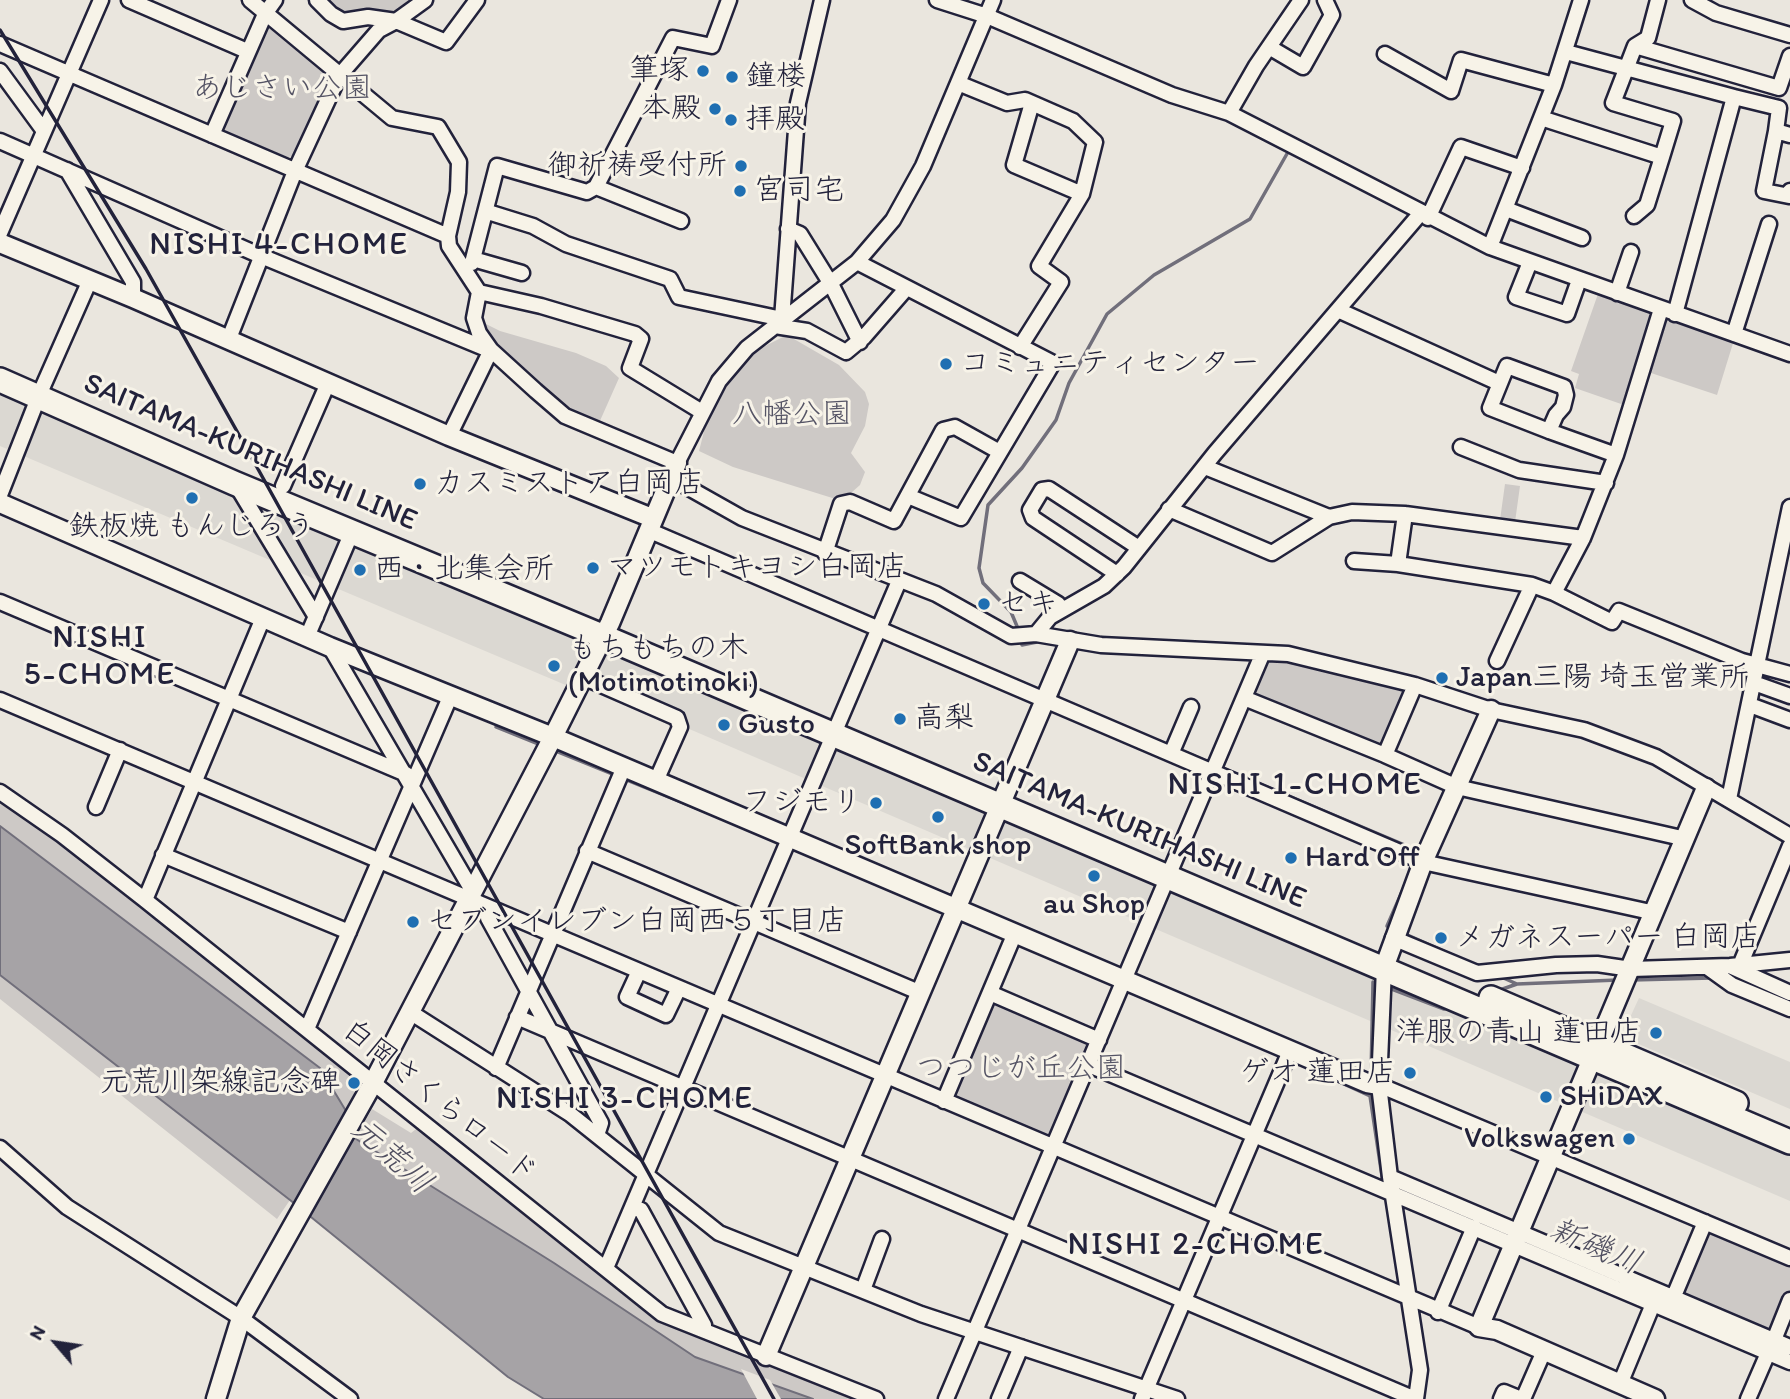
<!DOCTYPE html>
<meta charset="utf-8">
<style>
body{margin:0}
#map{position:relative;width:1790px;height:1399px;overflow:hidden;background:#eae6de;font-family:Itim,sans-serif}
canvas{display:block}
.north{position:absolute;left:21px;top:1308px;width:70px;height:70px;-webkit-text-stroke:5px #f7f3e8;paint-order:stroke;rotate:299deg;font-size:19px;font-weight:700;line-height:28px;text-align:center;color:#22223b}
.north::after{content:'';display:block;margin:auto;width:24px;height:32px;background:#22223b;clip-path:polygon(50% 0,100% 100%,50% 72%,0 100%)}
</style>
<div id="map">
<canvas width="1790" height="1399"></canvas>
<div class="north">N</div>
</div>
<script>
const ctx = document.querySelector('canvas').getContext('2d');
ctx.lineJoin = 'round';
function paint(path, color) {
  ctx.fillStyle = color;
  ctx.fill(path, 'evenodd');
}
function poly(rows) {
  const path = new Path2D();
  for (const r of rows) {
    path.moveTo(r[0], r[1]);
    for (let i = 2; i < r.length; i += 2) path.lineTo(r[i], r[i + 1]);
  }
  return path;
}
function trace(path, color, width, dash) {
  ctx.strokeStyle = color;
  ctx.lineWidth = width;
  ctx.lineCap = dash ? 'butt' : 'round';
  ctx.setLineDash(dash || []);
  ctx.stroke(path);
}
function drawText(font, color, halo, rows, align = 'center') {
  ctx.font = font + ' Itim,"Klee One",sans-serif';
  ctx.lineWidth = 6;
  ctx.setLineDash([]);
  ctx.textBaseline = 'middle';
  ctx.strokeStyle = halo;
  ctx.fillStyle = color;
  for (const [text, x, y, turn = 0] of rows) {
    ctx.save();
    ctx.translate(x, y);
    ctx.rotate((+turn || 0) * Math.PI / 180);
    ctx.textAlign = isNaN(turn) ? turn : align;
    if (halo) ctx.strokeText(text, 0, 0);
    ctx.fillText(text, 0, 0);
    ctx.restore();
  }
}
const built = poly([
 [0,392,586,642,588,649,568,686,0,446],
 [612,652,1790,1156,1790,1201,589,686,605,655],
 [1639,998,1790,1062,1790,1109,1634,1042,1627,1024]
]);
const green = poly([
 [325,0,415,0,393,18,351,13,331,7],
 [265,20,333,76,298,155,288,157,219,131],
 [1599,291,1657,312,1624,405,1575,388,1579,374,1571,371],
 [1665,315,1734,340,1717,395,1648,372],
 [482,322,500,331,576,353,606,366,619,378,599,423,567,411,482,334],
 [787,335,839,365,865,392,869,404,865,426,851,453,865,472,860,485,842,501,733,467,699,451,708,416,730,381,757,350],
 [1505,484,1520,486,1515,522,1500,520],
 [1266,658,1289,659,1405,689,1381,747,1251,697],
 [0,799,37,825,347,1070,355,1095,346,1111,320,1068,0,826],
 [0,975,290,1200,277,1219,0,999],
 [996,1000,1089,1039,1091,1045,1052,1136,1045,1138,954,1100,951,1094,991,1002],
 [372,1109,411,1133,420,1126,664,1320,857,1399,813,1399,695,1357,554,1263,355,1139],
 [1707,1230,1790,1266,1790,1292,1770,1338,1678,1297]
]);
const water = poly([
 [0,826,320,1068,346,1111,356,1139,554,1263,695,1357,813,1399,544,1399,508,1377,290,1200,0,975,0,826]
]);
const pier = poly([
 [741,1369,770,1380,781,1399,757,1399]
]);
const stream = poly([
 [1019,631,1011,612,983,583,979,568,988,505,1022,468,1056,420,1069,383,1107,314,1154,275,1250,219,1288,152],
 [1021,639,1022,645,1042,641],
 [1062,700,1058,699,1058,692,1077,646],
 [496,727,543,746],
 [1149,737,1171,746],
 [1178,749,1213,764],
 [553,750,617,776],
 [1220,767,1419,851,1418,855],
 [624,779,718,817],
 [1393,928,1387,926,1408,878],
 [1403,933,1457,957],
 [1499,976,1517,984],
 [1730,977,1769,991],
 [1632,980,1712,978],
 [1389,988,1444,1009,1450,1007],
 [1497,991,1517,984,1618,980],
 [1298,1063,1370,1096,1383,1183],
 [1371,1077,1373,982,1378,984]
]);
const minor = poly([
 [129,0,247,51],
 [250,0,392,118,438,127,459,162,458,192,448,236,449,246,479,292,541,306,635,334,641,339,630,368,702,412],
 [317,0,331,14,343,21,368,17,396,21,446,42,477,0],
 [937,0,987,16,1172,95,1229,113,1490,247,1790,354],
 [1692,0,1716,13,1790,35],
 [0,44,448,236],
 [1635,46,1779,88,1790,56],
 [1269,47,1303,67,1332,15,1325,0],
 [1566,52,1734,97,1675,314],
 [1385,54,1451,91,1461,60,1554,85],
 [0,71,44,131],
 [958,83,1007,103,1025,100,1073,121,1095,142,1082,194,1039,266,1061,282,1020,347],
 [1734,97,1779,108,1776,131,1790,135],
 [1032,103,1014,165,1082,194],
 [1229,113,1256,66,1301,0],
 [1541,118,1662,157,1673,121,1613,103,1635,46,1648,38,1658,0],
 [1776,131,1764,191,1789,196,1790,191],
 [212,135,265,14,275,0],
 [0,141,261,256,489,350],
 [67,170,133,282,133,298],
 [596,187,681,221],
 [1506,209,1582,238],
 [488,212,533,226,566,244,670,279,679,297,782,319],
 [1634,216,1647,205,1662,157],
 [1428,218,1461,147,1522,168],
 [788,229,800,234,831,284,860,342],
 [0,233,101,0],
 [1490,247,1554,85,1581,0],
 [473,259,522,273],
 [857,262,1053,363,961,518,908,496],
 [1530,262,1516,297,1567,314,1579,280],
 [472,263,497,166,587,192,596,187,673,38,712,46,729,0],
 [479,292,474,318,479,333,491,350,536,391,565,416,677,463,719,381,747,348,857,262,893,220,923,166,993,0],
 [1617,293,1631,252],
 [1338,310,1499,383],
 [782,319,798,103,822,0],
 [775,326,807,331,846,352,864,337,905,290],
 [1734,334,1769,224],
 [228,341,295,171,339,76,379,30,396,21,425,0],
 [1549,431,1556,415,1563,407,1566,395,1564,387,1507,366,1490,408,1549,431,1616,455],
 [449,436,491,350],
 [1461,447,1519,470,1606,483],
 [1205,467,1329,517,1352,512,1405,514,1583,538],
 [671,478,742,518,936,594,1011,636,1036,634,1101,645,1288,654,1415,685,1491,710,1584,730,1656,757,1790,836],
 [235,483,316,617],
 [283,486,328,383],
 [0,495,40,393,90,280],
 [1169,509,1272,553,1329,517],
 [648,530,1423,862,1655,913],
 [825,553,841,504,850,502,894,521,943,430,955,427,998,451],
 [1354,561,1398,564,1532,585],
 [1398,564,1405,514],
 [1117,574,1033,518,1030,510,1042,490,1049,489,1139,548],
 [1020,581,1058,604,1062,609],
 [1554,593,1612,622,1619,611,1742,661,1790,674],
 [0,602,406,774],
 [1036,634,1050,617,1104,586,1124,567,1215,453,1420,214],
 [307,637,352,532],
 [330,647,469,885,474,888],
 [1497,661,1532,585,1554,593,1583,538,1616,455,1661,309],
 [583,677,677,718,680,727,656,781],
 [1754,683,1790,696],
 [1244,698,1385,755,1415,685],
 [0,700,1479,1327],
 [1750,705,1790,720],
 [1171,754,1191,707],
 [1385,755,1457,787,1686,839],
 [0,792,62,835,145,900,662,1314,876,1399],
 [1729,799,1790,507],
 [96,807,120,750],
 [587,851,921,993],
 [163,855,349,932],
 [145,900,263,618],
 [489,908,488,918,601,1123,597,1135],
 [1393,938,1477,973,1556,965,1597,964,1631,969,1730,966,1790,960],
 [1741,963,1790,846],
 [1730,966,1790,993],
 [1707,967,1732,985,1790,1009],
 [1384,968,1379,1085,1390,1177,1420,1370,1416,1399],
 [639,971,627,997,666,1015,679,988],
 [990,993,1099,1040],
 [410,1012,570,1114,719,1233,921,1314,1177,1399],
 [517,1017,1415,1399],
 [307,1029,450,697],
 [1089,1065,1790,1362],
 [496,1068,624,767],
 [1379,1085,1790,1258],
 [944,1101,1015,933],
 [0,1148,67,1207,241,1318,350,1399],
 [1390,1177,1790,1347],
 [632,1207,641,1210,704,1325,703,1330],
 [606,1268,899,581],
 [863,1290,882,1239],
 [1674,1296,1705,1222],
 [1438,1312,1474,1227],
 [1774,1340,1790,1300],
 [1620,1384,1653,1304],
 [946,1399,1262,655],
 [999,1399,1021,1347],
 [1142,1399,1290,1051],
 [1501,1399,1504,1392,1521,1399],
 [1523,1399,1544,1351],
 [1748,1399,1768,1353]
]);
const tertiary = poly([
 [0,243,133,298,449,436,652,518],
 [0,503,330,647,553,737,1367,1083,1379,1085],
 [1384,968,1423,862,1491,710],
 [766,1356,1070,641],
 [216,1399,241,1318,373,1083,553,737,610,623,677,463],
 [1655,1399,1497,1330,1479,1327,1706,788]
]);
const primary = poly([
 [0,380,234,483,602,636,1790,1142],
 [1491,998,1736,1103]
]);
const rail = poly([
 [0,30,146,269,243,442,774,1399]
]);
const markers = [
 [703,71,7,"#1f6fb2"],
 [732,77,7,"#1f6fb2"],
 [715,109,7,"#1f6fb2"],
 [731,120,7,"#1f6fb2"],
 [741,166,7,"#1f6fb2"],
 [740,191,7,"#1f6fb2"],
 [946,364,7,"#1f6fb2"],
 [420,484,7,"#1f6fb2"],
 [192,498,7,"#1f6fb2"],
 [593,568,7,"#1f6fb2"],
 [360,570,7,"#1f6fb2"],
 [984,604,7,"#1f6fb2"],
 [554,666,7,"#1f6fb2"],
 [1442,678,7,"#1f6fb2"],
 [900,719,7,"#1f6fb2"],
 [724,725,7,"#1f6fb2"],
 [876,803,7,"#1f6fb2"],
 [938,817,7,"#1f6fb2"],
 [1291,858,7,"#1f6fb2"],
 [1094,876,7,"#1f6fb2"],
 [413,922,7,"#1f6fb2"],
 [1441,938,7,"#1f6fb2"],
 [1656,1033,7,"#1f6fb2"],
 [1410,1073,7,"#1f6fb2"],
 [354,1083,7,"#1f6fb2"],
 [1546,1097,7,"#1f6fb2"],
 [1629,1139,7,"#1f6fb2"]
];
const poiNames = [
 ["筆塚",689,71,"right"],
 ["鐘楼",746,77],
 ["本殿",701,109,"right"],
 ["拝殿",745,120],
 ["御祈祷受付所",727,166,"right"],
 ["宮司宅",754,191],
 ["コミュニティセンター",960,364],
 ["カスミストア白岡店",434,484],
 ["鉄板焼 もんじろう",192,527,"center"],
 ["マツモトキヨシ白岡店",607,568],
 ["西・北集会所",374,570],
 ["セキ",998,604],
 ["もちもちの木",568,649],
 ["(Motimotinoki)",568,683],
 ["Japan三陽 埼玉営業所",1456,678],
 ["高梨",914,719],
 ["Gusto",738,725],
 ["フジモリ",862,803,"right"],
 ["SoftBank shop",938,846,"center"],
 ["Hard Off",1305,858],
 ["au Shop",1094,905,"center"],
 ["セブンイレブン白岡西５丁目店",427,922],
 ["メガネスーパー 白岡店",1455,938],
 ["洋服の青山 蓮田店",1642,1033,"right"],
 ["ゲオ 蓮田店",1396,1073,"right"],
 ["元荒川架線記念碑",340,1083,"right"],
 ["SHiDAX",1560,1097],
 ["Volkswagen",1615,1139,"right"]
];
const parkNames = [
 ["あじさい公園",282,89],
 ["八幡公園",792,415],
 ["つつじが丘公園",1021,1069]
];
const streetNames = [
 ["SAITAMA-KURIHASHI LINE",250,453,23],
 ["SAITAMA-KURIHASHI LINE",1139,831,23],
 ["白岡さくらロード",439,1102,39]
];
const neighbourhoodNames = [
 ["NISHI 4-CHOME",279,246],
 ["NISHI",100,639],
 ["5-CHOME",100,676],
 ["NISHI 1-CHOME",1295,786],
 ["NISHI 3-CHOME",625,1100],
 ["NISHI 2-CHOME",1196,1246]
];
const waterNames = [
 ["元荒川",391,1157,42],
 ["新磯川",1595,1248,23]
];
paint(built, '#dbd8d2');
paint(green, '#cdc9c6');
paint(water, '#a6a3a6');
trace(water, '#716f7b', 2);
paint(pier, '#eae6de');
trace(stream, '#716f7b', 3.5);
trace(minor, '#22223b', 19);
trace(tertiary, '#22223b', 23);
trace(primary, '#22223b', 28);
trace(minor, '#f7f3e8', 14);
trace(tertiary, '#f7f3e8', 18);
trace(primary, '#f7f3e8', 23);
trace(rail, '#22223b', 3.5);
for (const [x, y, r, color] of markers) {
  const dot = new Path2D();
  dot.arc(x, y, r, 0, 2 * Math.PI);
  ctx.fillStyle = color;
  ctx.fill(dot);
  trace(dot, '#f7f3e8', 2.5);
}
drawText('30px', '#22223b', '#f7f3e8', poiNames, 'left');
drawText('30px', '#555465', '#f7f3e8', parkNames);
drawText('30px', '#22223b', '#f7f3e8', streetNames);
ctx.letterSpacing = '2px';
drawText('32px', '#22223b', '#f7f3e8', neighbourhoodNames);
ctx.letterSpacing = '0px';
drawText('italic 32px', '#504f60', '#f7f3e8', waterNames);
</script>
